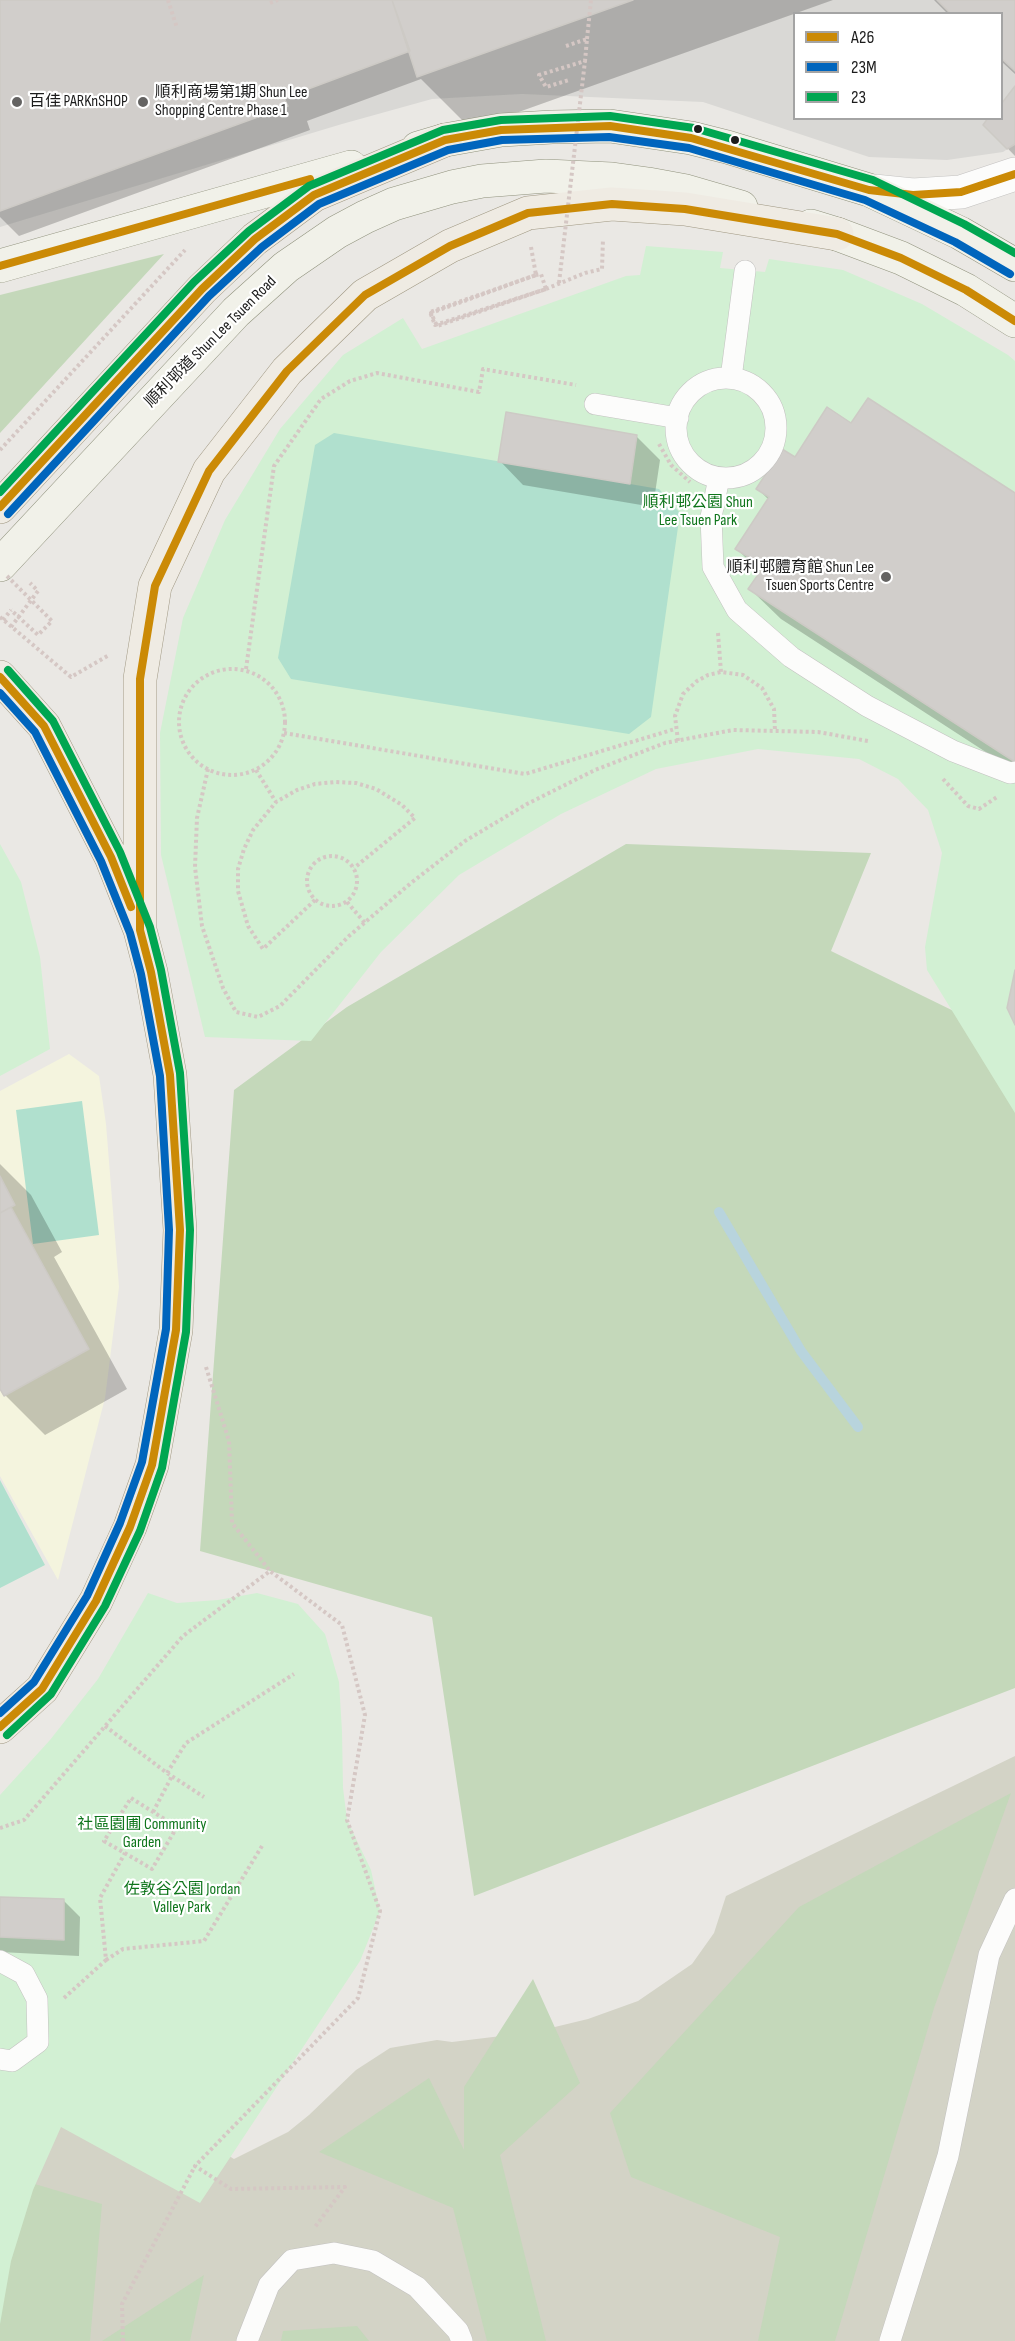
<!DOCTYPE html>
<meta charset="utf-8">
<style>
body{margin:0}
#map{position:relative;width:1015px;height:2341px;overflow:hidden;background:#eae8e4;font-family:"Sofia Sans Condensed",sans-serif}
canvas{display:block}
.legend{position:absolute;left:793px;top:12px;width:210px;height:108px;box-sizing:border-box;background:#fff;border:2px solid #a4a4a4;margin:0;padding:8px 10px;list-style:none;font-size:18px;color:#1c1c1c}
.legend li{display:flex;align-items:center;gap:12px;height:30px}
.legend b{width:30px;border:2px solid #a4a4a4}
</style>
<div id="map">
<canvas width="1015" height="2341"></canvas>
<ul class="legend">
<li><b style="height:8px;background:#cb8a06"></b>A26</li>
<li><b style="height:8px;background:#0065bd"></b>23M</li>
<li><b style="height:8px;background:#00a651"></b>23</li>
</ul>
</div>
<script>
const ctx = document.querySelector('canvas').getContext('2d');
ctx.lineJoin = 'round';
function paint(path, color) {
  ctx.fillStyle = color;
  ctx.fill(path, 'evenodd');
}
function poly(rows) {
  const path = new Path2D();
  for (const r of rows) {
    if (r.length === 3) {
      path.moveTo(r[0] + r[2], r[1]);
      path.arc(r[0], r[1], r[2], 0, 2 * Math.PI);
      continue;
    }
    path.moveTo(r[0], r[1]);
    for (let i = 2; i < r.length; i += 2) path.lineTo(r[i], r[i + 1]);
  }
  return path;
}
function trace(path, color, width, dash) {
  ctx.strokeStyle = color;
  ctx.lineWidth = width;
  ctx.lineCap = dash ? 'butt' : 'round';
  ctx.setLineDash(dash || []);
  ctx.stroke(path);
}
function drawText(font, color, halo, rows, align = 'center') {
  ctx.font = font + ' "Sofia Sans Condensed","Noto Sans TC",sans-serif';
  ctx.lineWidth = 4.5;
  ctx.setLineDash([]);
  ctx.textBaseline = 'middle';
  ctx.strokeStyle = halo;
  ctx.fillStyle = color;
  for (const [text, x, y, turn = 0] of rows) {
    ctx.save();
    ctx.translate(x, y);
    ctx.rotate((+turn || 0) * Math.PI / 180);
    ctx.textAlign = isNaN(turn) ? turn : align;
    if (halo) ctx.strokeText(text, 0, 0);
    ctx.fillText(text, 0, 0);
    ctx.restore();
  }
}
const residential = poly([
 [0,0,1015,0,1015,144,1003,152,947,160,869,157,703,102,522,94,432,99,342,124,0,227],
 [794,14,1002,14,1002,118,794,118]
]);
const education = poly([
 [69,1054,99,1076,106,1124,119,1287,105,1398,58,1580,0,1476,0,1091]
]);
const construction = poly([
 [1015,1756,1015,2341,0,2341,0,1947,125,2092,234,2159,288,2132,309,2115,356,2070,390,2048,437,2040,452,2042,534,2032,588,2019,638,2001,692,1964,714,1933,726,1896]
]);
const forest = poly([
 [164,254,55,373,0,433,0,295],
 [626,844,871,853,831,951,1015,1041,1015,1688,474,1896,432,1617,200,1551,234,1090,347,1007],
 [1011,1793,934,2008,835,2341,758,2341,780,2237,631,2177,610,2113,799,1907],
 [533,1979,580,2083,500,2155,546,2341,487,2341,453,2208,319,2152,429,2078,464,2150,464,2087],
 [8,2176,102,2204,90,2341,0,2341,0,2212],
 [204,2275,190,2341,102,2341],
 [357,2326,369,2341,281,2341,283,2331]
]);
const park = poly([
 [646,246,723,252,720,268,765,272,769,259,843,270,922,304,1008,355,1015,361,1015,1113,927,970,925,947,942,853,928,810,898,779,859,759,758,749,656,769,561,814,459,875,381,952,311,1041,205,1037,161,855,160,733,183,618,225,520,280,429,343,355,403,318,422,349,626,276,640,275],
 [0,844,21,882,40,957,50,1049,0,1076],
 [148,1593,177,1603,218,1600,257,1593,298,1604,325,1634,339,1682,342,1731,343,1788,347,1820,371,1870,380,1911,360,1961,200,2203,61,2127,33,2190,11,2261,0,2324,0,1795,50,1740,98,1679]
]);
const pitch = poly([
 [334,433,659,489,680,513,651,717,629,734,291,679,278,658,315,445],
 [82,1101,99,1235,33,1244,16,1110],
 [0,1480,45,1565,0,1588]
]);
const shadow = poly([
 [0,0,833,0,471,129,421,79,307,121,310,130,19,236,0,217],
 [934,0,1015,0,1015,74,1002,62,1002,14,948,14],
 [1015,89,1015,156,985,125,1002,118,1002,105],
 [852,425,1015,495,1015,771,781,619,750,589,761,573,737,549,769,500,758,489,795,459],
 [636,436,660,460,653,507,523,485,500,461],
 [0,1164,31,1195,62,1252,54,1257,127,1389,45,1435,5,1395,0,1386],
 [0,1898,63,1900,80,1917,79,1956,0,1952]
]);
const stream = poly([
 [719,1212,801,1351,858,1427]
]);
const building = poly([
 [0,0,392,0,410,51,284,98,288,106,0,211,0,0],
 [392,0,633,0,417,77,392,0],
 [937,0,1015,0,1015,71,1002,59,1002,14,951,14,937,0],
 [1015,86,1015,144,1007,149,983,125,988,118,1002,118,1002,103,1015,86],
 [868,398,1015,493,1015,762,748,589,764,566,735,549,769,497,756,489,782,449,795,457,827,407,851,423,868,398],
 [506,412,637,435,630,484,498,462,506,412],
 [1015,970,1015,1025,1007,1008,1015,970],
 [0,1176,15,1205,0,1213,0,1176],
 [11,1207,89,1349,4,1396,0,1389,0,1213,11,1207],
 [0,1897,64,1899,64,1940,0,1937,0,1897]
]);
const path = poly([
 [168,0,177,28],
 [270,3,278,0],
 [587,39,591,0],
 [566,46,587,39,585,61,539,75,546,87,569,80],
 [531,247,536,275,431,313,437,326,546,289,541,274,536,275],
 [546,289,585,273,602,269,603,239],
 [659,444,671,465,690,482],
 [0,450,185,250],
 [0,617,71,677,109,655],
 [3,620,11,610],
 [11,627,38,591,30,583],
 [718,633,721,672],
 [232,722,53],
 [246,669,274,466,321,399,350,381,377,373,479,392,483,369,576,385],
 [284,733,525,774,675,729],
 [678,741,675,716,683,694,697,681,708,675,721,672,743,675,762,688,774,709,775,731],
 [208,769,197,818,195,867,202,926,223,988,236,1012,258,1017,280,1006,349,936,411,883,465,841,527,804,595,770,665,743,733,730,818,732,868,741],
 [256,770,276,802],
 [943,779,968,806,979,809,997,797],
 [332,881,25],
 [315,900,263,949,248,926,238,891,238,869,244,849,253,830,276,802,297,790,315,784,335,782,356,783,376,789,402,805,415,818,354,868],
 [347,902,365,923],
 [206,1367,229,1441,232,1523,270,1571],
 [105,1726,167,1773,204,1797],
 [167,1773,186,1743,294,1674],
 [131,1798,177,1827,152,1869,104,1841,131,1798],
 [153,1812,172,1776],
 [0,1828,24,1820,183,1636,270,1571,342,1625,365,1715,347,1820,380,1911,358,1998,195,2166,231,2189,345,2187,315,2227],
 [106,1960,123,1949,204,1941,262,1846],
 [64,1998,106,1960,100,1898,125,1853],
 [123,2341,122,2304,195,2166]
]);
const lane = poly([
 [731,378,745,271],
 [726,428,50],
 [595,404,678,418],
 [719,478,711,517,713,567,737,610,791,657,867,706,953,751,1010,773,1015,772],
 [0,1961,24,1974,37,1999,38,2042,12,2061,0,2059],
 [247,2341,269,2285,292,2260,334,2253,373,2261,417,2287,458,2331,462,2341],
 [890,2341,948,2156,989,1955,1015,1899]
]);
const street = poly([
 [874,191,913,195,961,192,1015,174]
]);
const secondary = poly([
 [418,148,445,140,501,130,552,127,610,126,691,138,727,147,869,190,960,233,1015,265],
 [811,226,837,234,901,258,966,290,1015,321],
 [0,266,351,167],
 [0,565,236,312,286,267,337,232,365,217,394,204,452,187,482,181,546,176,612,179,648,184,686,191,741,207]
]);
const primary = poly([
 [0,507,202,289,255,239,314,195,445,140],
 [0,677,44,726,111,857,140,930,151,972,170,1075,180,1230,176,1330,152,1465,130,1527,96,1601,42,1689,0,1727],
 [140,930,140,679,155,586,209,471,287,371,365,295,450,246,528,213,612,204,685,209,837,234]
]);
const pathBridge = poly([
 [536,275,430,312,435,325,546,289],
 [559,283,585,61],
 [7,576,52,621,38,635,11,610]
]);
const bus1 = poly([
 [0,266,310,179],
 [0,507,202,289,255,239,314,195,445,140,501,130,610,126,691,138,869,190,913,195,961,192,1015,174],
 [0,677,44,726,111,857,131,907],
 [0,1727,42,1689,96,1601,130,1527,152,1465,176,1330,180,1230,170,1075,151,972,140,930,140,679,155,586,209,471,287,371,365,295,450,246,528,213,612,204,685,209,837,234,901,258,966,290,1015,321]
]);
const bus2 = poly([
 [8,514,209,296,262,247,319,204,448,150,502,140,609,137,689,148,865,200,955,242,1010,274],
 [0,693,35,732,101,861,130,933,141,974,160,1076,169,1230,166,1329,142,1462,120,1523,87,1596,34,1682,0,1713]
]);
const bus3 = poly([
 [0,492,194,282,249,231,309,186,443,130,501,120,610,116,694,128,873,180,964,224,1015,253],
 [7,1735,51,1694,105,1606,140,1531,162,1468,186,1332,190,1230,180,1073,161,970,150,927,120,852,53,721,8,670]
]);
const markers = [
 [17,102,6,"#646362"],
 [143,102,6,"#646362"],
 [698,129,5,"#1c1c1c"],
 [735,140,5,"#1c1c1c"],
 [886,577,6,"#646362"]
];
const poiNames = [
 ["順利商場第1期 Shun Lee",155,93],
 ["Shopping Centre Phase 1",155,111],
 ["百佳 PARKnSHOP",29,102],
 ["順利邨體育館 Shun Lee",874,568,"right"],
 ["Tsuen Sports Centre",874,586,"right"]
];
const streetNames = [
 ["順利邨道 Shun Lee Tsuen Road",211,342,-45]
];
const parkNames = [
 ["順利邨公園 Shun",698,503],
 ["Lee Tsuen Park",698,521],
 ["社區園圃 Community",142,1825],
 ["Garden",142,1843],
 ["佐敦谷公園 Jordan",182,1890],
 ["Valley Park",182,1908]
];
paint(residential, '#d9d8d5');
paint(education, '#f4f4de');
paint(construction, '#d3d3c6');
paint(forest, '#c4d8ba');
paint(park, '#d2f0d3');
paint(pitch, '#b0e0ce');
paint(shadow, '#0003');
trace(stream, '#b8d4dd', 10);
paint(building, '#d1cecb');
trace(building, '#cdcac5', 1.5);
trace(lane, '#c3c2c0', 22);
trace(street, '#c3c2c0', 34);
trace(secondary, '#90927d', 34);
trace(primary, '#9f9782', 34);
trace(path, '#d5c7c4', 4, [3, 3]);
trace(lane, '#fcfcfb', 21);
trace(street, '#fcfcfb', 33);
trace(secondary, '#f1f1e9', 33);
trace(primary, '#efebe3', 33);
trace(pathBridge, '#d5c7c4', 4, [3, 3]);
trace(bus1, '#cb8a06', 8);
trace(bus2, '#0065bd', 8);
trace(bus3, '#00a651', 8);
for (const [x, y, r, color] of markers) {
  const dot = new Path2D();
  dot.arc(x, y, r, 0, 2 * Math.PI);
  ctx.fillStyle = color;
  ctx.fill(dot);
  trace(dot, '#fff', 2);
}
drawText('16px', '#1c1c1c', '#fff', poiNames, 'left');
drawText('16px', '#1c1c1c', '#fff', streetNames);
drawText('16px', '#0e751b', '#fff', parkNames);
</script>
